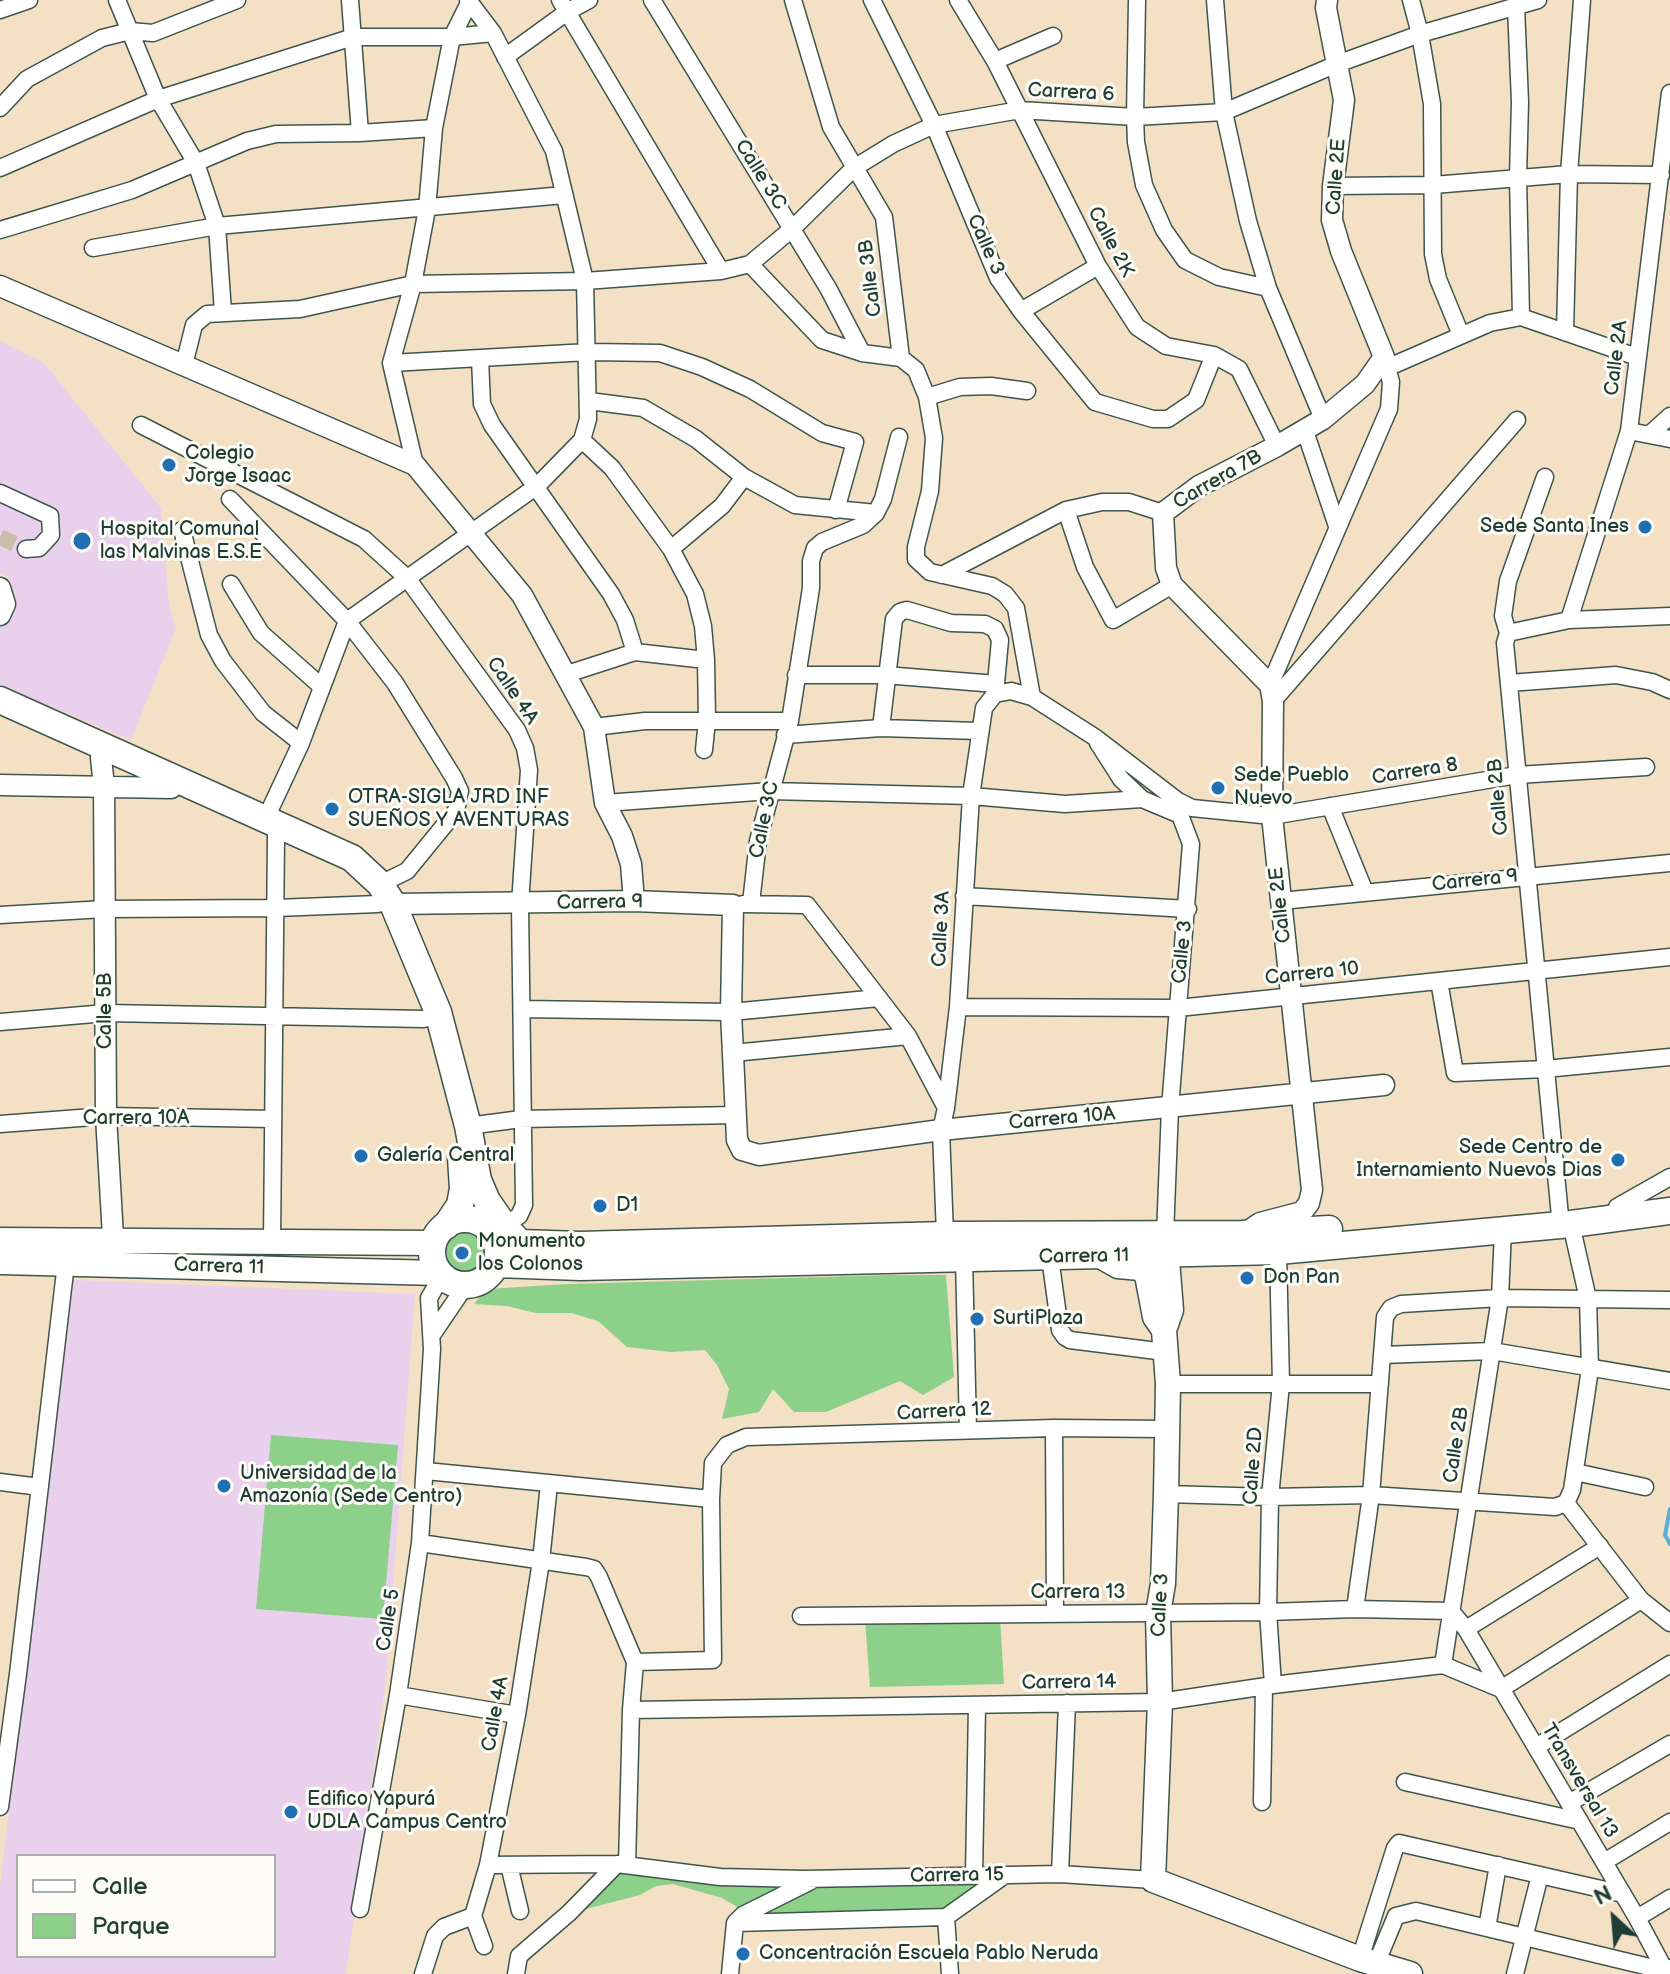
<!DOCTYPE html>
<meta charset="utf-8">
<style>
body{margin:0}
#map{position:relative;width:1670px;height:1974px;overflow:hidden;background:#f3e0c5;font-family:"Balsamiq Sans",sans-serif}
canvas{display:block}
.legend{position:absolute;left:16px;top:1854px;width:260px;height:104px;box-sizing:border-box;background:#fdfcf7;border:2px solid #a4b0a9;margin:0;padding:10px 14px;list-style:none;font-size:24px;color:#1f3d34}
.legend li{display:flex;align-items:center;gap:16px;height:40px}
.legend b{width:40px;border:2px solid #a4b0a9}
.north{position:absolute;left:1574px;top:1878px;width:80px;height:80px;-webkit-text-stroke:6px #fdfcf7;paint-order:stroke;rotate:334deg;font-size:22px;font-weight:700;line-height:32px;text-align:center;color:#1f3d34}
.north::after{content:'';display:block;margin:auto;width:28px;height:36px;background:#1f3d34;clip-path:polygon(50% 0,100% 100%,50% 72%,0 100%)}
</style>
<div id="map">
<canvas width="1670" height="1974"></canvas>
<ul class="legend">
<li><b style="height:10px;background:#fff"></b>Calle</li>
<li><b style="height:22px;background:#8cd08a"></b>Parque</li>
</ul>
<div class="north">N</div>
</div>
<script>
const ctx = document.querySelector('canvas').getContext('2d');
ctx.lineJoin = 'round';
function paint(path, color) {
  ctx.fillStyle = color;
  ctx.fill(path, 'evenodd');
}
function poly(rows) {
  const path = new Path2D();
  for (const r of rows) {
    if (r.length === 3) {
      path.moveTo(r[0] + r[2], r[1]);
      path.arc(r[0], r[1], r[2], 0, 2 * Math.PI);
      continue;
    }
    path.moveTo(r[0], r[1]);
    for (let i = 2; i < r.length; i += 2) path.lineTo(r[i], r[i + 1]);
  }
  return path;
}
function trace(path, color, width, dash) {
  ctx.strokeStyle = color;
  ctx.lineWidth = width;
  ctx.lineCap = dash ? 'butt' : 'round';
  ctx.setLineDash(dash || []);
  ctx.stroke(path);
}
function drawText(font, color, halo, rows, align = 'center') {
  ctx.font = font + ' "Balsamiq Sans",sans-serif';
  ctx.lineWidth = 6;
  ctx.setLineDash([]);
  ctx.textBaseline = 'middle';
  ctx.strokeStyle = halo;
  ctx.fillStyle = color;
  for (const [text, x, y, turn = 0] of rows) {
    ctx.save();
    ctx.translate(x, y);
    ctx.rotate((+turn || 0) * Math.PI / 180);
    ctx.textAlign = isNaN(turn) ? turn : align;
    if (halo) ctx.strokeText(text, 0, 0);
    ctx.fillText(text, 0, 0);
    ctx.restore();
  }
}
const built = poly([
 [0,341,44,363,161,508,169,605,176,628,131,740,0,685,0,620,17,605,9,578,0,573],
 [73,1280,415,1294,386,1678,346,1974,0,1974,0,1886],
 [18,1856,274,1856,274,1956,18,1956]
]);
const green = poly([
 [465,1252,24],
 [892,1275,946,1275,954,1377,923,1395,900,1381,826,1412,794,1412,773,1389,759,1412,722,1419,729,1389,717,1365,705,1350,671,1352,627,1347,598,1321,571,1313,535,1313,507,1306,474,1304,486,1289,568,1284],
 [271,1435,398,1445,383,1619,256,1609],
 [1000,1617,1004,1684,870,1687,865,1619],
 [620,1868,984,1883,940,1915,754,1917,722,1898,673,1884,656,1886,640,1895,582,1910]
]);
const stream = poly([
 [1670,1509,1665,1535,1670,1544]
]);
const minorTunnel = poly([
 [0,537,26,549]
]);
const minor = poly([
 [117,0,158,99,196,163,217,226,223,312],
 [350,0,360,133],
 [560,0,721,271],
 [652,0,828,288,862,353],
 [793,0,831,127,884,217,901,358,916,370,927,397,934,438,930,491,916,547,916,559,930,572,992,586,1005,594,1016,608,1032,697],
 [872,0,934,125,998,278,1021,311,1095,402,1153,419,1168,419,1196,400,1214,355],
 [958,0,995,61,1098,266,1137,327,1166,346,1214,355,1239,369,1277,446],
 [1137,0,1135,117,1136,142,1144,185,1164,230,1185,260,1219,277,1268,288],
 [1215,0,1224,112,1248,221,1268,288,1323,419],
 [1411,0,1420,34,1432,104,1433,254,1438,279,1461,335],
 [1516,7,1520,102,1518,177,1521,317],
 [0,10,29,0],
 [505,57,567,12,589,0],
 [995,61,1053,36],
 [0,108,27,79,102,38,130,31,153,33,237,0],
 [0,168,158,99,353,37,452,37,493,33],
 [1333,186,1433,185,1569,174,1661,175],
 [0,230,132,190,247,141,276,134,360,133,434,128],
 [93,248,217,226,564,195],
 [750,264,822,340,862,353,901,358],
 [1021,311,1098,266],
 [1565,332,1569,174,1582,0],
 [480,359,482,404,492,425,611,594,625,620,635,652],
 [391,363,588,352,660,353,702,367,750,389,822,433,855,442,836,510],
 [184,365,194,325,207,314,300,309,413,284,585,281,721,271,750,264,793,228,854,168,893,144,934,125,1020,110,1135,117,1224,112,1337,64,1420,34,1538,0],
 [1389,367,1490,323,1521,317,1637,357],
 [927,397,960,387,991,386,1027,391],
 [589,401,643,408,696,439,744,477,795,505,876,513],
 [141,425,364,539,407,578,517,730,525,748,529,770,520,904,524,1205,519,1216,491,1233],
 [1305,431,1337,526],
 [1629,431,1670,439],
 [1649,435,1670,416],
 [582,440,612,468,671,549,695,594,703,626,706,660,707,720,704,750],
 [415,465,391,363,413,284,427,209,434,128,452,37,469,3],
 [1545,477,1508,581,1503,616,1508,633,1505,643,1560,1216],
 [0,493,50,516,51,535,39,548,26,549],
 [230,499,347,621,395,683,454,778,460,791,456,811,407,871,380,884],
 [1066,510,1085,567,1113,620,1172,585],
 [182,530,209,635,223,661,263,713,301,743],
 [671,549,722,506,744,477],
 [942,575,1066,510,1102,502,1129,502,1163,513],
 [231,584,261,633,322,687],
 [1569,620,1629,431,1670,93],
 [1508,633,1569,620,1670,616],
 [567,674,635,652,706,660],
 [796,675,885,675,996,684],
 [1509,683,1616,675,1652,682,1670,690],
 [1270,685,1389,409,1391,382,1384,357],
 [995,694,1011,691,1032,697,1096,738,1178,801,1192,808,1272,816,1517,775,1646,767],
 [1273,701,1517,420],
 [594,727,645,721,790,721],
 [881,728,894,619,900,612,907,610,951,623,985,624,995,629,1000,640,995,694,984,708,971,796,958,1007,946,1108,941,1130,945,1235],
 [785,735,881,728,979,731],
 [1098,743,1121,779,1142,799],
 [605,803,770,791,971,796,1065,804,1142,799,1180,815,1191,844,1170,1108,1165,1235],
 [1330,806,1365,892],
 [266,818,301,743,347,621,537,486,582,440,588,419,585,281,554,151,493,33,468,0],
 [964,896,1188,909],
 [1281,901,1670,863],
 [751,903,758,841,790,721,811,588,811,561,815,548,822,542,863,525,876,513,883,499,899,437],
 [743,904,807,905,908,1036,946,1108],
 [0,915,105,909,276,908,378,904],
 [1439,981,1455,1073,1545,1069,1670,1057],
 [958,1007,1178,1008,1670,957],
 [522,1009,731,1012,879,998],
 [0,1022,106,1013,424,1019],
 [733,1053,908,1036],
 [0,1124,106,1116,272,1119],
 [468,1126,521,1119,736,1115],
 [1617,1207,1670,1177],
 [272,1242,276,836],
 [1049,1250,1060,1330,1065,1337,1070,1340,1165,1352],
 [964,1258,968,1430],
 [432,1335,466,1285],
 [1382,1355,1492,1351,1670,1381],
 [1168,1384,1380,1384],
 [1054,1428,1055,1613],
 [426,1471,711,1499],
 [1575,1472,1645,1487],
 [0,1482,40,1487],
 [1166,1494,1270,1497,1371,1495,1555,1507,1566,1503],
 [1566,1503,1572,1490,1590,1369,1588,1299,1571,1224],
 [1566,1503,1641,1600,1670,1623],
 [420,1543,586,1567,594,1569,599,1577,635,1662,631,1710,627,1865],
 [1355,1609,1371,1495,1385,1317,1391,1308,1401,1304,1500,1298,1670,1300],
 [801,1616,1268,1612,1355,1609,1451,1611,1466,1629,1637,1918,1667,1974],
 [1466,1629,1600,1546],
 [635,1662,713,1660,711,1499,713,1463,727,1445,746,1437,1054,1428,1165,1429],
 [1443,1665,1500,1298,1503,1231],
 [1273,1685,1268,1612,1270,1497,1281,1384,1278,1251],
 [398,1695,517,1715],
 [631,1710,1160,1702,1273,1685,1443,1665,1501,1689,1641,1600],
 [1536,1747,1670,1664],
 [1405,1782,1580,1821],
 [1262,1802,1264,1687],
 [1569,1803,1670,1744],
 [0,1807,18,1674,66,1263],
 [1604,1862,1670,1822],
 [488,1865,617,1864,720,1877,805,1879,1060,1874,1153,1880],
 [509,1865,520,1911],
 [1060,1874,1067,1703],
 [974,1876,977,1705],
 [360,1909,398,1695,420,1543,432,1349,429,1298,442,1276],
 [946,1917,950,1974],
 [1637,1918,1670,1898],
 [735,1923,946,1917,1005,1875],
 [1487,1928,1498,1865],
 [484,1946,473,1916,488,1865,517,1715,541,1561,549,1484],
 [1360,1959,1395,1848,1399,1843,1623,1894],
 [1376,1964,1396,1916,1416,1911,1666,1971,1670,1968],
 [423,1974,435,1936,444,1927,473,1916],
 [516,1974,519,1956,569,1913,617,1864],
 [730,1974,735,1923,743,1915,811,1881],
 [1515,1974,1540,1875]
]);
const tertiary = poly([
 [0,286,415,465,522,595,594,727,605,803,622,836,631,864,634,901],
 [0,588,5,604,0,615],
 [101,758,104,786,106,1116,114,1254],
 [0,785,171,788],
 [393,904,634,901,733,905,731,1012,737,1140,742,1150,759,1155,941,1130,1384,1085],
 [1251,1229,1260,1223,1302,1212,1309,1203,1312,1190,1272,816,1273,701,1270,685,1172,585,1166,568,1163,513,1199,486,1277,446,1323,419,1365,384,1384,357,1341,251,1332,220,1333,186,1344,100,1326,8,1327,0]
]);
const secondary = poly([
 [1165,1235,1171,1310,1164,1330,1168,1384,1166,1494,1163,1584,1158,1613,1160,1702,1153,1880,1360,1959,1410,1974],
 [0,1240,434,1243],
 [1104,1258,1118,1266,1140,1268,1147,1275,1155,1317,1164,1330],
 [0,1262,439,1273]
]);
const primary = poly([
 [0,700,352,858,380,884,393,904,438,1012,468,1126,478,1180,487,1201,505,1227,520,1243],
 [465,1252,33],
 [446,1226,460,1205,463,1189,461,1157],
 [497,1245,520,1243,580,1245,945,1235,1242,1234,1329,1229],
 [496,1264,580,1267,1278,1251,1571,1224,1670,1211]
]);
const markers = [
 [169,465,8,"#1f6fb2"],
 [1645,527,8,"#1f6fb2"],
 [82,541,10,"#1f6fb2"],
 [1218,788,8,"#1f6fb2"],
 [332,809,8,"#1f6fb2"],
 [361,1156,8,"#1f6fb2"],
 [1618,1160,8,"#1f6fb2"],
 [600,1206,8,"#1f6fb2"],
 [462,1253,8,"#1f6fb2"],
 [1247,1278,8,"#1f6fb2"],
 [977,1319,8,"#1f6fb2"],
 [224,1486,8,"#1f6fb2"],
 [291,1812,8,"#1f6fb2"],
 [743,1954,8,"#1f6fb2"]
];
const streetNames = [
 ["Carrera 6",1071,93,3],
 ["Calle 3C",760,175,58],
 ["Calle 2E",1337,177,-86],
 ["Calle 2K",1110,242,62],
 ["Calle 3",985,245,66],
 ["Calle 3B",871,278,-97],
 ["Calle 2A",1617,358,-83],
 ["Carrera 7B",1218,480,-30],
 ["Calle 4A",512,691,56],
 ["Carrera 8",1415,772,-9],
 ["Calle 2B",1499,797,-95],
 ["Calle 3C",765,820,-78],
 ["Carrera 9",1475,881,-6],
 ["Carrera 9",600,903,-1],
 ["Calle 2E",1281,905,-96],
 ["Calle 3A",942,929,-87],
 ["Calle 3",1183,952,-84],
 ["Carrera 10",1312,974,-6],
 ["Calle 5B",106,1011,-90],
 ["Carrera 10A",136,1119],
 ["Carrera 10A",1062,1119,-5],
 ["Carrera 11",1084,1257,-1],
 ["Carrera 11",219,1267,2],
 ["Carrera 12",944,1412,-3],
 ["Calle 2B",1457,1445,-81],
 ["Calle 2D",1254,1466,-86],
 ["Carrera 13",1078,1593],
 ["Calle 3",1161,1605,-87],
 ["Calle 5",389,1620,-81],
 ["Carrera 14",1069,1683,-1],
 ["Calle 4A",496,1714,-80],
 ["Transversal 13",1579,1781,59],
 ["Carrera 15",957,1876,-1]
];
const poiNames = [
 ["Colegio",185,454],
 ["Jorge Isaac",185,477],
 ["Sede Santa Ines",1629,527,"right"],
 ["Hospital Comunal",100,530],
 ["las Malvinas E.S.E",100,553],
 ["Sede Pueblo",1234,776],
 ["Nuevo",1234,799],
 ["OTRA-SIGLA JRD INF",348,798],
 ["SUEÑOS Y AVENTURAS",348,821],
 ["Sede Centro de",1602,1148,"right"],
 ["Internamiento Nuevos Dias",1602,1171,"right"],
 ["Galería Central",377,1156],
 ["D1",616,1206],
 ["Monumento",478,1242],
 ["los Colonos",478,1265],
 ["Don Pan",1263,1278],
 ["SurtiPlaza",993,1319],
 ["Universidad de la",240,1474],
 ["Amazonía (Sede Centro)",240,1497],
 ["Edifico Yapurá",307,1800],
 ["UDLA Campus Centro",307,1823],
 ["Concentración Escuela Pablo Neruda",759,1954]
];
paint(built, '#e9d1ed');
paint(green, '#8cd08a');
trace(stream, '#59aed5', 4);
trace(minorTunnel, '#c9bfa8', 16, [16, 8]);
trace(minor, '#3f554a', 19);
trace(tertiary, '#3f554a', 23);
trace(secondary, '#3f554a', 27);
trace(primary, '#3f554a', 29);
trace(minor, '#fff', 16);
trace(tertiary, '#fff', 20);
trace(secondary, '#fff', 24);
trace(primary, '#fff', 26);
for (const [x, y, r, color] of markers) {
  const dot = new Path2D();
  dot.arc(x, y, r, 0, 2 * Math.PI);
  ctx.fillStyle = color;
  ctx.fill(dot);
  trace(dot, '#fdfcf7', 3);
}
drawText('20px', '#1f3d34', '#fdfcf7', streetNames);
drawText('20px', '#1f3d34', '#fdfcf7', poiNames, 'left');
</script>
